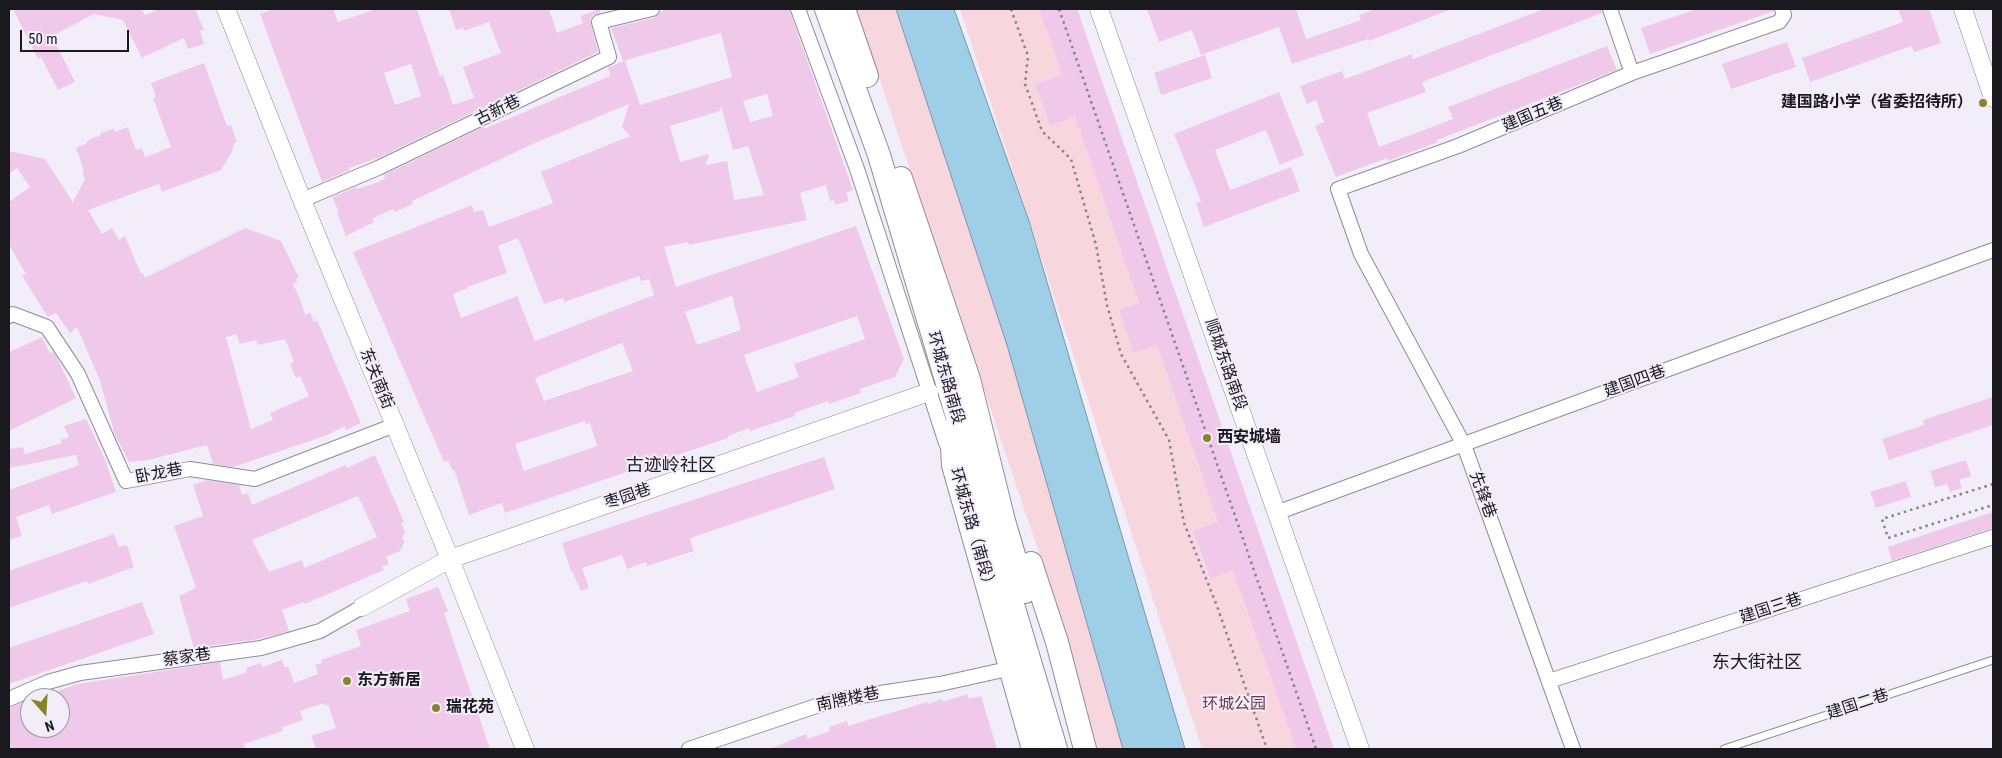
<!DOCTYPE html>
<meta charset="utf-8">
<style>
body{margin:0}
#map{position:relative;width:2002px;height:758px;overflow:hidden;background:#f1eefa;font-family:"Roboto Condensed",sans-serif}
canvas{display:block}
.frame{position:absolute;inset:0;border:10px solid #1a191d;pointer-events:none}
.north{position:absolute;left:20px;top:688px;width:50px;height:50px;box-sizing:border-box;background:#f1eefa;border:1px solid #9b99a2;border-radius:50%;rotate:161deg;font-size:14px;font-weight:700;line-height:20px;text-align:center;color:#1a191d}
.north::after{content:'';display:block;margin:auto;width:18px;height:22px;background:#87842c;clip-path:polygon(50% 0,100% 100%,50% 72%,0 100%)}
.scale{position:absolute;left:20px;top:30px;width:109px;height:22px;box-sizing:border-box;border:2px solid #1a191d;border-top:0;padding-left:6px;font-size:15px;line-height:18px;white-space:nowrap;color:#1a191d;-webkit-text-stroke:4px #f1eefa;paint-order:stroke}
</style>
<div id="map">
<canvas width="2002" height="758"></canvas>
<div class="frame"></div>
<div class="north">N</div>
<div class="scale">50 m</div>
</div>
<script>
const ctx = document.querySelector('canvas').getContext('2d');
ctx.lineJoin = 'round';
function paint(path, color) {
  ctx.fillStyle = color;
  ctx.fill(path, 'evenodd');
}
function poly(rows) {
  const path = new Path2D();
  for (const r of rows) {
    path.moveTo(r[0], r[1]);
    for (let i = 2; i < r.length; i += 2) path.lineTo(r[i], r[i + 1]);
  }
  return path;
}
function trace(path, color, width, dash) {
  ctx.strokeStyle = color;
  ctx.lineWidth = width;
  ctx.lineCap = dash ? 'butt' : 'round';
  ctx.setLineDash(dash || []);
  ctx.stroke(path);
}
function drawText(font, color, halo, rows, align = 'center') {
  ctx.font = font + ' "Roboto Condensed","Noto Sans SC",sans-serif';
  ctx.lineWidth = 4;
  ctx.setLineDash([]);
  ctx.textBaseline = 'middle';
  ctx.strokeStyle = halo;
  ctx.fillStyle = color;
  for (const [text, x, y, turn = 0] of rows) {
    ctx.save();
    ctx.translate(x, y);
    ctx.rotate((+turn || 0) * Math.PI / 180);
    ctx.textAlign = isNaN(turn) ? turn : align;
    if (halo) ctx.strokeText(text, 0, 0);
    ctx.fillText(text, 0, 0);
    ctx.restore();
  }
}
const green = poly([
 [856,9,896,9,1007,345,1123,749,1094,749,1068,639],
 [960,9,1039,9,1062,75,1035,84,1050,126,1075,117,1139,303,1119,310,1133,352,1157,345,1218,522,1193,531,1209,579,1233,571,1296,749,1202,749]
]);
const water = poly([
 [896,9,954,9,1029,221,1185,749,1123,749,1007,345,896,9]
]);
const building = poly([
 [13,9,141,9,145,15,159,9,195,9,204,30,200,31,204,44,188,49,184,38,142,58,123,20,94,14,52,36,75,82,58,90,41,57,38,59],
 [274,9,333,9,338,22,376,9,417,9,440,76,443,75,453,105,474,98,463,67,501,53,489,22,464,31,463,28,456,30,449,9,549,9,557,33,583,23,580,16,600,9,600,13,593,15,590,20,598,52,378,158,349,168,350,170,322,182,260,14],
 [411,64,421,96,395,105,384,73],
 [670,9,789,9,853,190,846,193,849,201,835,205,834,200,830,201,826,185,800,193,807,220,689,245,688,242,664,247,676,287,856,226,904,359,895,377,860,389,861,393,829,404,828,401,794,413,795,416,750,431,749,428,728,436,728,438,505,513,502,503,469,515,454,469,452,470,448,460,444,462,353,252,472,205,474,212,483,210,489,227,553,203,541,172,630,136,622,127,629,104,535,143,412,201,413,204,395,212,393,209,372,219,374,222,346,236,337,213,339,212,332,197,356,187,357,189,373,184,385,179,384,175,483,127,484,129,610,76,608,67,625,61,640,105,732,77,721,33,623,61,611,28,654,18,660,12],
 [767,94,773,116,750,122,743,101],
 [721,106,733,150,748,146,764,195,734,200,727,161,706,165,709,154,680,162,670,126,720,111],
 [518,238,544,304,563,298,564,302,639,276,641,281,649,279,654,295,535,341,517,296,461,318,453,294,468,288,467,287,507,273,498,246],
 [732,296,741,330,697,345,685,312],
 [857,316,865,339,794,364,799,377,757,392,744,355],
 [622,343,633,371,544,401,535,378],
 [585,421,586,424,590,423,597,446,524,471,515,444],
 [1039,9,1077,9,1334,749,1296,749,1233,571,1210,579,1193,531,1218,522,1157,345,1133,353,1119,310,1139,303,1075,117,1050,126,1035,84,1062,75],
 [1147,9,1296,9,1306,39,1361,20,1359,15,1375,9,1449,10,1369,41,1368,39,1292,64,1279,27,1201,55,1192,30,1159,42],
 [1544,9,1601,9,1602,13,1422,82,1426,92,1367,113,1379,147,1453,119,1448,107,1607,46,1617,70,1437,140,1438,142,1388,161,1387,158,1336,177,1315,126,1324,122,1316,100,1307,104,1300,86,1342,71,1345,79,1412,54,1413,59],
 [1697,9,1773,9,1774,11,1650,54,1641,28],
 [1898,9,1929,9,1941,43,1914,52,1911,46,1810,82,1802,58,1903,22],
 [1787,42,1796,67,1731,89,1722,64],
 [1205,55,1212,78,1161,95,1154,73],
 [204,63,227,126,231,125,237,142,234,143,232,152,221,170,162,192,159,184,88,210,102,234,112,228,119,240,125,236,141,274,143,273,145,278,245,228,281,241,299,278,296,279,297,282,293,284,301,301,305,315,310,313,314,322,317,320,361,423,346,430,345,426,325,436,233,467,213,464,207,445,148,460,129,462,115,435,100,381,77,327,70,333,56,313,48,317,22,276,26,274,9,245,9,202,30,187,17,168,9,174,9,151,45,159,73,202,85,179,82,172,84,171,76,148,87,143,87,141,101,135,101,133,113,129,115,132,128,127,136,150,142,148,145,157,171,147,153,98,156,97,151,83],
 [236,334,240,344,256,340,258,345,285,339,294,362,290,364,296,378,300,376,309,396,270,413,273,420,251,429,226,337],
 [1279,92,1304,155,1280,165,1266,130,1215,150,1230,190,1291,167,1300,191,1204,227,1196,203,1201,201,1174,134],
 [42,337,50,353,53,352,57,358,76,398,9,431,9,352],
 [1993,397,1993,425,1889,460,1882,439,1924,425,1923,420],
 [86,419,104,457,116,492,52,514,49,505,16,517,22,536,9,540,9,490,79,465,76,455,9,468,9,449,23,447,25,454,62,443,60,440,69,437,64,426],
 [375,455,404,522,401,523,405,532,402,540,405,541,400,551,386,557,389,564,382,567,384,570,305,604,304,602,282,610,289,631,259,639,194,648,179,596,196,588,174,526,203,516,193,485,206,480,239,485,242,495,248,493,252,505,346,465,347,468],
 [358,496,377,537,304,568,302,560,269,572,252,540],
 [824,457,835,489,699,535,690,539,694,551,647,566,646,562,627,569,622,555,582,568,589,588,581,591,572,571,571,571,562,543],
 [1966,460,1971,476,1959,480,1962,488,1950,492,1947,484,1935,487,1930,471],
 [1906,481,1911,497,1876,508,1870,492],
 [1993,512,1993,528,1892,561,1888,547],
 [114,534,119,547,127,545,134,567,88,584,87,581,9,608,9,571],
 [438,587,448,611,444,613,490,749,316,749,311,736,336,728,328,704,325,706,324,703,300,711,303,720,282,727,283,731,244,744,246,749,9,749,9,708,28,700,30,707,30,728,60,728,60,698,57,698,55,692,77,684,220,662,223,680,247,672,246,668,261,663,262,667,282,660,285,668,288,666,294,683,318,674,315,665,322,663,321,660,361,646,356,630,410,611,406,599],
 [142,602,154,634,9,684,9,648],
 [967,694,969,699,981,696,997,749,770,749,806,734,808,739,830,731,829,727,847,721,848,726,927,702,928,704,942,699,943,702]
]);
const path = poly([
 [1011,9,1028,56,1025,84,1042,131,1071,159,1096,245,1107,305,1121,354,1169,440,1184,523,1217,606,1267,749],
 [1059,9,1316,749],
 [1993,484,1882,519,1888,538,1993,505]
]);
const service = poly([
 [1724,749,1993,660]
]);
const minor = poly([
 [798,9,857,169,946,443],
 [1610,9,1632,73],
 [302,200,378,168,609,57,599,22,652,9],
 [9,316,13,314,47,327,78,374,126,481,190,469,255,479,395,425],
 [1276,513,1993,250],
 [1549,681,1993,537],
 [9,699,48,682,80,673,261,648,320,631,362,607],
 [689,749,834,700,940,684,1012,668],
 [1573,749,1464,445,1361,254,1338,189,1458,146,1632,73,1779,22,1784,15,1782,9]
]);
const tertiary = poly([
 [226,9,302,200,450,559,525,749],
 [1099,9,1360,749],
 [1963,9,1993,98],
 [362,607,450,559,929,392]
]);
const primary = poly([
 [826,9,879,155,1056,749],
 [844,9,867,76],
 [901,178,969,379,1004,521,1025,592],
 [951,431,953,465,1033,749],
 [1031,563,1057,642,1085,749]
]);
const markers = [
 [1983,103,5,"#87842c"],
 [1207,438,5,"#87842c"],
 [347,681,5,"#87842c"],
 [436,708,5,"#87842c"]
];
const poiNames = [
 ["建国路小学（省委招待所）",1973,103,"right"],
 ["西安城墙",1217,438],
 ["东方新居",357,681],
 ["瑞花苑",446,708]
];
const streetNames = [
 ["古新巷",498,111,-26],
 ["建国五巷",1533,115,-23],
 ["顺城东路南段",1225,365,71],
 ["环城东路南段",945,378,74],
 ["东关南街",376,379,68],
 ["建国四巷",1635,382,-20],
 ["卧龙巷",159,474,-11],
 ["先锋巷",1482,495,70],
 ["枣园巷",628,497,-19],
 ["环城东路（南段）",972,530,74],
 ["建国三巷",1771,609,-18],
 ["蔡家巷",187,658,-8],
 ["南牌楼巷",848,700,-12],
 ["建国二巷",1858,705,-18]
];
const parkNames = [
 ["环城公园",1234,705]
];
const neighbourhoodNames = [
 ["古迹岭社区",671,466],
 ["东大街社区",1757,663]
];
paint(green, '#f8d6dd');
paint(water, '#9ecfe7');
trace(water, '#7698aa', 1);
paint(building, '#f0c9ea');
trace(service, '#8e8c97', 9);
trace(minor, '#8e8c97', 16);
trace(tertiary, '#8e8c97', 19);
trace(primary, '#8e8c97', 24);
trace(path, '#86848c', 2.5, [2.5, 4]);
trace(service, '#fff', 7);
trace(minor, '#fff', 14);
trace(tertiary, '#fff', 18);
trace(primary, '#fff', 22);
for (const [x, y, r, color] of markers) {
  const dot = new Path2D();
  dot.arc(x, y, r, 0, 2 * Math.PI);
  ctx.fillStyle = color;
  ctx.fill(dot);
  trace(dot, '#f1eefa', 2);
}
drawText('bold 16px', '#1a191d', '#f1eefa', poiNames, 'left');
drawText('16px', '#1a191d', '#f1eefa', streetNames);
drawText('16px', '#763647', '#f1eefa', parkNames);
drawText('18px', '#1a191d', '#f1eefa', neighbourhoodNames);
</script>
